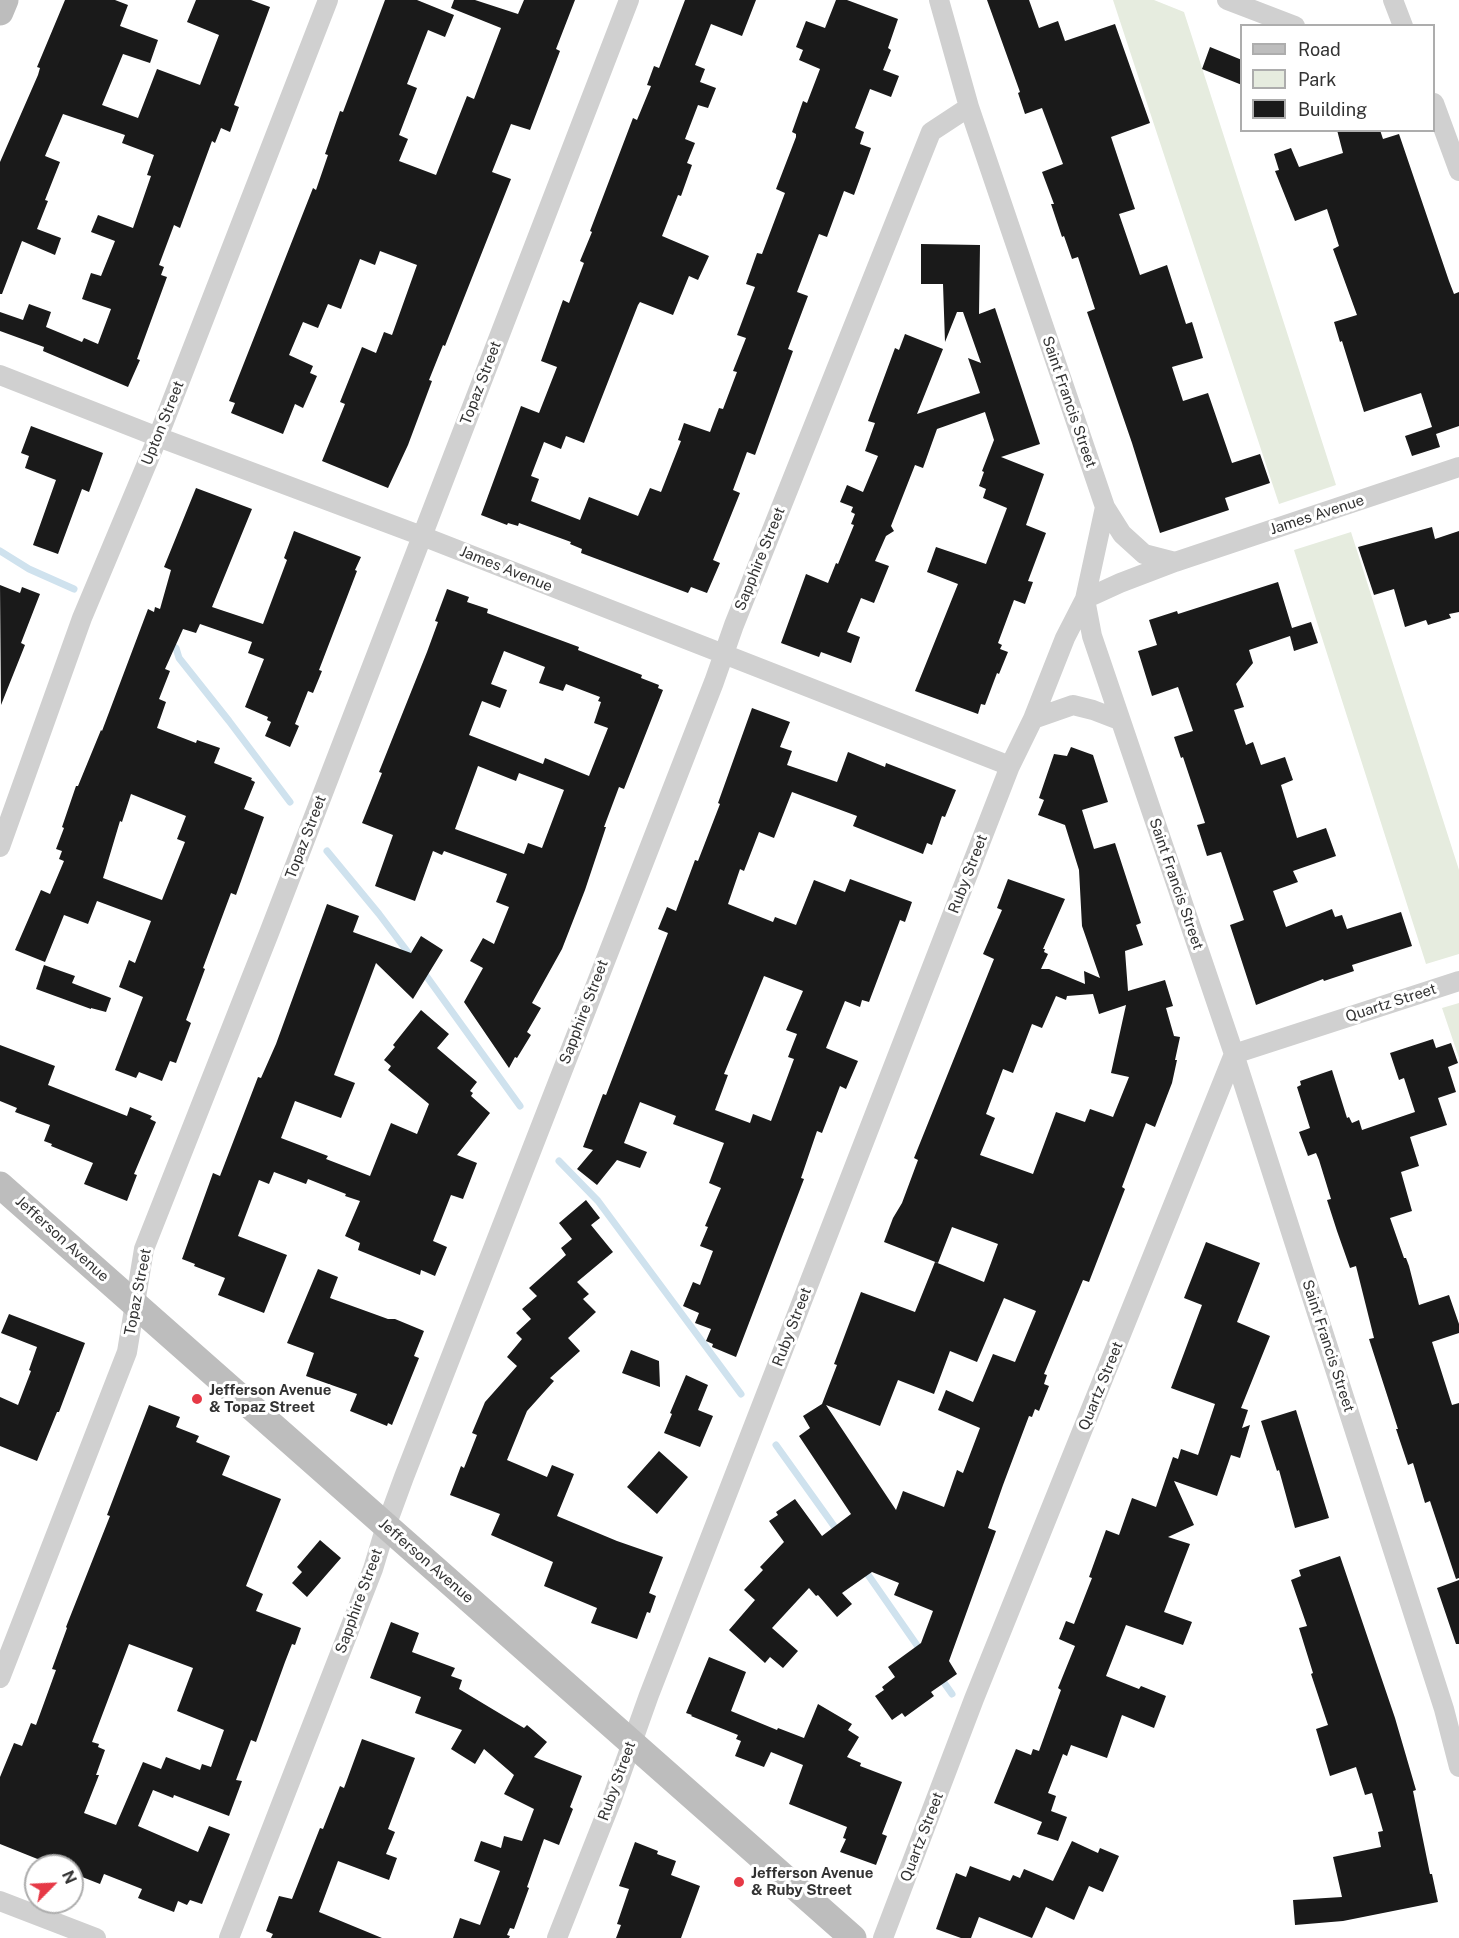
<!DOCTYPE html>
<style>
body{margin:0}
#map{position:relative;width:1459px;height:1938px;overflow:hidden;background:#fff;font-family:"Public Sans",sans-serif}
canvas{display:block}
.legend{position:absolute;left:1240px;top:24px;width:195px;height:108px;box-sizing:border-box;background:#fff;border:2px solid #adadad;margin:0;padding:8px 10px;list-style:none;font-size:18px;color:#333}
.legend li{display:flex;align-items:center;gap:12px;height:30px}
.legend b{width:30px;border:2px solid #adadad}
.north{position:absolute;left:24px;top:1854px;width:60px;height:60px;box-sizing:border-box;background:#fff;border:2px solid #adadad;border-radius:50%;rotate:66deg;font-size:16px;font-weight:700;line-height:24px;text-align:center;color:#333}
.north::after{content:'';display:block;margin:auto;width:21px;height:27px;background:#e63946;clip-path:polygon(50% 0,100% 100%,50% 72%,0 100%)}
</style>
<div id="map">
<canvas width="1459" height="1938"></canvas>
<ul class="legend">
<li><b style="height:8px;background:#bdbdbd"></b>Road</li>
<li><b style="height:16px;background:#e6ecdf"></b>Park</li>
<li><b style="height:16px;background:#1a1a1a"></b>Building</li>
</ul>
<div class="north">N</div>
</div>
<script>
const ctx = document.querySelector('canvas').getContext('2d');
ctx.lineJoin = 'round';
function paint(path, color) {
  ctx.fillStyle = color;
  ctx.fill(path, 'evenodd');
}
function poly(rows) {
  const path = new Path2D();
  for (const r of rows) {
    path.moveTo(r[0], r[1]);
    for (let i = 2; i < r.length; i += 2) path.lineTo(r[i], r[i + 1]);
  }
  return path;
}
function trace(path, color, width, dash) {
  ctx.strokeStyle = color;
  ctx.lineWidth = width;
  ctx.lineCap = dash ? 'butt' : 'round';
  ctx.setLineDash(dash || []);
  ctx.stroke(path);
}
function drawText(font, color, halo, rows, align = 'center') {
  ctx.font = font + ' "Public Sans",sans-serif';
  ctx.lineWidth = 6;
  ctx.setLineDash([]);
  ctx.textBaseline = 'middle';
  ctx.strokeStyle = halo;
  ctx.fillStyle = color;
  for (const [text, x, y, turn = 0] of rows) {
    ctx.save();
    ctx.translate(x, y);
    ctx.rotate((+turn || 0) * Math.PI / 180);
    ctx.textAlign = isNaN(turn) ? turn : align;
    if (halo) ctx.strokeText(text, 0, 0);
    ctx.fillText(text, 0, 0);
    ctx.restore();
  }
}
const green = poly([
 [1113,0,1154,0,1184,12,1336,485,1279,504],
 [1351,532,1459,870,1459,954,1426,964,1294,550],
 [1459,1003,1459,1058,1442,1008]
]);
const stream = poly([
 [0,551,29,569,74,589],
 [169,643,176,648,179,658,229,721,290,802],
 [327,851,379,914,413,959],
 [422,970,520,1106],
 [559,1161,598,1201,741,1394],
 [776,1445,839,1533],
 [864,1569,921,1651],
 [940,1677,952,1694]
]);
const building = poly([
 [65,0,115,0,128,5,120,26,158,40,150,63,123,54,102,105,138,118,157,69,200,85,219,35,187,22,196,0,251,0,270,7,234,105,239,107,230,132,221,128,215,143,212,141,180,228,174,225,159,265,164,267,161,275,167,277,137,359,140,360,128,387,43,351,44,347,0,331,0,312,23,320,29,304,51,312,46,327,82,342,84,338,98,344,111,309,82,299,91,273,101,276,115,241,91,232,98,215,133,228,151,176,147,175,154,155,122,143,125,135,63,114,45,156,60,162,45,200,48,201,37,229,61,238,55,255,22,241,2,294,0,294,0,162,38,75,40,68,37,67],
 [385,0,417,0,454,15,445,37,428,30,407,84,417,88,399,135,408,139,399,161,436,175,467,96,474,99,501,28,451,8,454,0,475,0,518,14,524,0,575,0,556,49,560,51,530,130,511,124,492,172,511,179,445,346,443,345,429,380,432,381,408,445,388,488,322,461,345,404,340,402,362,347,376,353,384,332,392,335,417,265,380,251,375,265,360,259,341,309,328,304,318,328,303,322,289,355,313,366,310,373,317,376,303,408,295,404,283,434,231,413,235,403,229,401,313,188,316,190,328,155,325,154,340,111,343,112],
 [685,0,756,0,742,36,711,24,695,65,705,69,700,82,716,88,708,108,698,105,685,139,695,143,687,163,692,165,681,196,678,195,662,236,709,256,698,280,689,276,673,315,640,302,638,305,584,443,566,436,561,449,544,442,531,476,539,479,531,501,580,520,589,497,638,516,650,488,661,492,681,441,678,440,684,423,710,432,719,408,723,409,737,372,733,371,746,338,737,335,755,287,746,284,757,253,762,254,785,193,776,189,796,137,796,134,792,132,803,101,807,103,820,69,799,60,803,50,796,47,806,21,825,28,836,0,847,0,898,19,888,48,891,50,883,70,899,76,891,97,870,89,855,128,864,132,860,144,871,148,854,195,844,191,827,237,819,234,797,292,808,296,788,349,793,351,755,455,747,452,733,490,740,493,713,560,720,563,707,593,691,587,688,593,581,553,582,549,570,544,571,542,519,523,518,526,508,523,507,525,481,515,521,406,539,413,557,367,541,361,563,300,569,303,584,263,580,261,592,232,590,231,633,118,637,120,651,86,647,85,654,66,659,68],
 [987,0,1029,0,1039,28,1058,21,1065,41,1115,24,1150,123,1111,137,1135,209,1119,214,1140,275,1167,265,1186,324,1192,322,1203,358,1172,367,1183,401,1208,393,1232,463,1260,454,1270,483,1225,498,1229,510,1160,533,1132,443,1087,312,1095,309,1078,257,1072,259,1064,236,1062,237,1051,204,1054,204,1042,172,1063,164,1042,108,1025,114,1018,93,1020,92],
 [1210,47,1242,60,1242,85,1202,69],
 [1337,130,1380,130,1383,139,1399,134,1449,281,1454,294,1459,292,1459,426,1436,434,1440,447,1412,456,1405,436,1432,427,1421,393,1364,412,1342,341,1340,342,1334,322,1357,315,1333,249,1339,246,1327,209,1295,221,1275,171,1279,170,1274,154,1291,148,1299,167,1343,153],
 [921,244,980,245,979,314,995,308,1040,444,1001,457,1044,474,1026,525,1046,533,1028,581,1033,582,1025,604,1014,600,998,643,1002,645,1000,649,1008,652,999,674,997,673,985,705,981,704,978,714,915,691,958,584,927,572,936,547,986,564,1007,508,983,498,986,489,979,486,984,472,982,471,994,440,985,412,937,429,923,468,915,465,891,526,894,531,886,536,875,561,889,566,874,603,861,598,847,632,860,637,851,663,821,652,819,657,781,643,806,574,828,583,836,563,838,564,854,525,851,524,855,514,851,512,853,507,840,502,847,485,863,492,878,456,865,451,875,423,868,421,895,348,899,350,905,334,943,349,917,414,980,393,968,358,981,363,963,312,957,312,945,342,943,284,921,284],
 [31,426,103,453,89,492,82,489,58,554,33,545,56,480,25,468,29,456,21,453],
 [196,488,252,509,212,607,263,624,287,560,284,558,294,531,361,557,355,570,357,571,319,670,322,671,313,693,308,691,295,724,299,726,290,747,265,736,271,722,267,720,268,717,245,707,264,659,248,653,252,642,200,624,196,633,183,629,165,669,170,671,159,699,166,702,157,728,196,743,197,740,220,748,214,763,252,778,251,780,255,782,244,809,264,817,236,895,231,893,203,968,205,969,186,1020,191,1023,176,1063,170,1061,162,1081,139,1072,136,1078,115,1070,143,997,119,987,129,960,135,963,151,921,97,901,88,924,64,915,45,962,15,950,41,890,50,894,64,861,59,859,62,851,56,849,64,828,62,827,76,786,78,786,101,730,102,731,148,609,154,612,155,607,160,609,171,570,164,567],
 [131,794,186,816,177,839,185,842,162,900,103,878,120,821,122,822],
 [1432,527,1435,539,1459,531,1459,612,1449,614,1451,618,1428,625,1426,620,1405,627,1394,589,1374,595,1358,547],
 [1278,582,1292,628,1311,622,1318,643,1294,651,1290,636,1249,650,1253,663,1236,684,1244,707,1234,710,1246,745,1253,742,1261,765,1285,757,1293,780,1281,785,1297,838,1326,828,1336,856,1293,871,1298,882,1273,891,1286,927,1332,909,1335,917,1342,915,1347,929,1401,912,1412,946,1352,965,1354,971,1324,981,1323,979,1256,1005,1230,925,1244,920,1221,852,1207,856,1197,825,1205,823,1183,757,1181,758,1174,737,1193,731,1178,687,1152,696,1138,651,1157,645,1149,620,1177,611,1178,614],
 [0,585,20,593,22,587,40,594,21,643,25,645,1,705],
 [447,589,469,597,467,602,488,609,487,613,579,647,578,650,642,675,641,678,659,685,658,688,663,690,624,789,619,787,604,827,606,827,585,890,562,949,532,1003,541,1008,527,1032,531,1035,517,1058,515,1057,509,1068,464,1002,483,968,470,961,483,938,494,944,509,907,496,902,507,874,444,851,442,855,433,851,415,901,375,886,393,835,362,823,382,773,379,772,427,652,438,622,435,621],
 [504,651,545,667,539,683,563,691,566,684,600,697,598,701,601,702,594,723,608,728,589,776,545,758,543,764,469,735,482,701,500,708,507,690,491,684],
 [478,766,516,781,519,773,564,790,542,848,528,843,524,854,455,829],
 [752,708,790,722,780,747,792,751,787,765,837,782,848,752,885,767,886,763,956,790,945,817,942,816,932,845,927,843,923,854,853,826,857,816,792,792,774,838,759,832,744,871,740,869,728,904,773,922,775,917,796,925,814,880,845,892,850,879,912,902,905,922,900,920,869,1002,862,1000,860,1007,845,1001,826,1048,858,1061,846,1089,840,1086,822,1133,817,1131,801,1178,804,1179,736,1357,712,1347,713,1344,706,1341,711,1329,695,1323,699,1313,683,1306,693,1282,700,1285,713,1251,700,1246,708,1227,705,1226,721,1188,709,1183,724,1143,673,1124,676,1116,640,1102,624,1143,647,1152,640,1168,617,1160,597,1185,577,1169,593,1150,583,1147,603,1094,606,1095,668,933,658,929,667,907,676,911,695,860,698,861,720,804,718,803],
 [764,976,803,991,786,1030,797,1034,788,1057,794,1059,771,1121,753,1114,750,1123,715,1110,728,1075,724,1074],
 [1071,747,1093,755,1108,802,1082,810,1094,849,1115,843,1141,923,1136,925,1143,945,1125,951,1128,991,1165,980,1173,1006,1166,1008,1174,1036,1180,1037,1175,1060,1177,1060,1172,1083,1155,1127,1146,1123,1122,1187,1125,1189,1089,1282,1083,1280,1044,1374,1047,1375,1044,1384,1049,1386,1039,1411,1035,1409,1032,1417,1029,1416,1003,1485,988,1528,996,1531,949,1661,957,1674,931,1692,934,1696,905,1717,902,1713,892,1720,875,1696,884,1690,882,1687,895,1677,888,1667,921,1643,933,1611,894,1595,899,1583,872,1572,842,1593,852,1604,837,1617,818,1595,816,1596,809,1588,772,1628,798,1651,783,1668,770,1657,765,1663,729,1630,755,1600,744,1590,763,1570,760,1567,784,1542,769,1521,778,1515,776,1512,795,1499,822,1536,851,1514,799,1436,810,1428,803,1416,822,1404,837,1365,834,1364,861,1292,915,1312,935,1262,984,1282,998,1244,952,1227,938,1263,884,1242,893,1218,902,1203,918,1160,914,1158,994,959,983,954,1002,910,997,908,1008,879,1065,899,1043,949,1045,949,1044,952,1048,954,1041,969,1049,969,1085,984,1084,971,1100,978,1082,926,1079,870,1065,825,1038,815,1044,800,1039,798,1054,754,1067,756],
 [1093,994,1099,1014,1126,1005,1111,1073,1129,1077,1113,1117,1090,1109,1085,1122,1056,1112,1033,1174,980,1155,995,1118,986,1114,1003,1069,1013,1073,1032,1024,1042,1028,1056,996,1066,1000,1067,996],
 [1004,1298,1036,1311,1015,1362,993,1354,973,1402,946,1390,938,1410,980,1428,963,1473,957,1470,944,1507,903,1491,896,1510,826,1405,880,1426,898,1380,934,1394,950,1351,977,1362],
 [327,904,359,916,353,932,411,953,421,936,443,950,413,999,376,963,334,1075,355,1083,341,1118,295,1101,281,1138,328,1156,326,1159,370,1176,391,1123,417,1134,429,1104,388,1070,391,1066,384,1060,395,1047,393,1045,421,1010,449,1034,437,1048,477,1082,470,1091,473,1093,471,1096,490,1113,457,1155,477,1163,463,1199,451,1195,433,1241,447,1247,435,1276,421,1270,420,1275,358,1250,360,1243,345,1236,360,1201,345,1196,346,1194,308,1179,306,1184,274,1172,269,1184,259,1180,238,1236,287,1255,264,1313,218,1295,225,1278,194,1266,195,1264,182,1259,213,1173,220,1176,258,1077,261,1078,276,1044],
 [44,965,75,976,72,983,111,998,106,1012,91,1008,91,1009,36,989],
 [1433,1039,1436,1048,1451,1043,1458,1063,1448,1067,1456,1092,1438,1098,1447,1125,1410,1137,1419,1166,1401,1172,1412,1211,1390,1218,1404,1258,1406,1258,1409,1266,1419,1305,1449,1295,1459,1324,1459,1333,1432,1342,1452,1405,1459,1403,1459,1578,1456,1579,1430,1501,1425,1503,1413,1463,1408,1465,1396,1429,1398,1429,1369,1339,1374,1338,1356,1266,1350,1268,1337,1231,1327,1200,1331,1199,1319,1160,1316,1153,1308,1156,1299,1132,1310,1128,1297,1087,1301,1085,1300,1081,1332,1070,1347,1118,1349,1117,1352,1123,1359,1120,1362,1130,1415,1112,1404,1078,1399,1080,1390,1053],
 [0,1045,55,1066,48,1085,127,1116,130,1107,152,1116,150,1119,156,1122,134,1174,137,1175,127,1201,84,1184,93,1163,51,1146,52,1144,44,1141,50,1125,15,1112,17,1108,0,1101],
 [586,1200,600,1218,591,1225,613,1252,577,1282,589,1294,583,1299,596,1312,568,1338,580,1351,550,1378,554,1381,527,1411,507,1460,547,1477,552,1465,574,1474,557,1516,617,1541,663,1557,649,1593,656,1596,650,1613,647,1612,637,1639,591,1623,597,1608,544,1586,553,1562,491,1535,500,1514,450,1495,461,1466,464,1468,477,1435,472,1433,485,1402,517,1366,507,1357,522,1339,516,1333,531,1319,522,1309,537,1296,529,1288,566,1255,561,1248,572,1239,559,1223],
 [1206,1242,1260,1263,1237,1322,1270,1336,1241,1408,1248,1410,1242,1428,1250,1425,1240,1458,1231,1455,1217,1496,1174,1481,1194,1525,1168,1537,1190,1544,1164,1612,1192,1622,1183,1645,1126,1625,1106,1676,1139,1689,1141,1686,1166,1696,1154,1728,1122,1715,1107,1758,1071,1745,1067,1756,1063,1754,1048,1793,1056,1796,1051,1811,1067,1817,1058,1841,1037,1834,1042,1822,994,1803,1016,1749,1031,1755,1033,1749,1039,1751,1061,1690,1058,1688,1075,1646,1059,1639,1066,1621,1074,1624,1092,1578,1089,1577,1106,1530,1119,1535,1132,1498,1156,1507,1173,1457,1178,1459,1181,1449,1198,1455,1215,1404,1171,1388,1202,1305,1184,1298],
 [318,1269,338,1277,330,1298,388,1319,395,1319,424,1331,414,1356,419,1358,392,1425,388,1423,387,1426,350,1411,357,1394,306,1376,314,1353,287,1343],
 [9,1314,85,1343,59,1412,57,1412,37,1461,0,1446,0,1397,18,1405,31,1371,29,1370,37,1347,1,1333],
 [631,1350,659,1361,660,1387,622,1373],
 [686,1375,708,1385,698,1410,713,1416,700,1447,664,1433,672,1414,670,1413],
 [149,1405,180,1417,176,1427,199,1436,196,1442,230,1456,222,1475,281,1499,246,1586,263,1594,256,1611,301,1628,295,1645,292,1644,285,1662,256,1742,251,1740,236,1780,242,1781,229,1816,174,1795,173,1798,153,1790,138,1826,198,1852,209,1826,230,1834,202,1904,190,1900,187,1905,178,1901,174,1912,138,1898,142,1889,104,1874,100,1884,72,1873,72,1866,55,1866,0,1844,0,1777,14,1743,22,1746,31,1723,36,1725,56,1670,52,1669,67,1628,66,1627,110,1516,107,1515],
 [129,1644,193,1668,177,1711,224,1730,211,1767,202,1764,200,1770,166,1757,161,1769,143,1762,116,1825,84,1813,99,1775,96,1775,105,1750,98,1747,99,1744,92,1742],
 [1296,1410,1329,1518,1295,1528,1279,1470,1277,1471,1261,1421],
 [659,1451,688,1477,657,1514,627,1487],
 [320,1540,341,1558,307,1597,292,1583,302,1572,297,1567],
 [1340,1556,1395,1718,1416,1790,1413,1791,1430,1874,1432,1874,1438,1902,1343,1921,1295,1925,1293,1900,1342,1897,1333,1857,1381,1847,1378,1832,1383,1831,1372,1793,1365,1795,1356,1767,1330,1776,1316,1729,1328,1725,1311,1674,1313,1673,1299,1628,1307,1626,1291,1580,1301,1576,1299,1570],
 [1459,1580,1459,1644,1456,1644,1437,1588],
 [391,1622,419,1633,412,1652,455,1668,451,1676,462,1680,459,1689,524,1728,527,1725,547,1742,534,1757,582,1776,570,1807,573,1809,559,1845,544,1839,527,1887,529,1888,514,1929,510,1928,507,1935,510,1936,509,1938,453,1938,460,1918,480,1925,500,1871,474,1861,481,1841,501,1848,504,1836,522,1841,534,1809,504,1794,514,1775,484,1749,475,1764,451,1749,462,1730,415,1713,421,1697,370,1678],
 [709,1657,746,1672,731,1711,777,1730,778,1728,804,1738,818,1704,852,1724,848,1730,859,1737,847,1757,861,1763,860,1766,902,1782,882,1834,887,1836,876,1865,840,1852,846,1839,843,1838,847,1827,789,1804,803,1765,771,1752,764,1767,735,1756,741,1741,736,1739,738,1735,691,1716,692,1715,686,1713],
 [362,1739,415,1758,388,1829,395,1832,386,1854,397,1858,389,1880,338,1861,319,1912,382,1938,271,1938,273,1934,266,1931,279,1896,292,1899,320,1828,323,1829,340,1786,344,1788],
 [1072,1841,1098,1853,1100,1848,1119,1856,1103,1892,1089,1886,1074,1920,1046,1907,1032,1938,979,1917,971,1938,961,1938,936,1929,956,1873,966,1877,970,1866,1010,1881,1013,1875,1020,1878,1024,1869,1053,1881],
 [635,1842,658,1851,657,1854,676,1861,671,1875,700,1886,681,1938,616,1938,621,1925,617,1924,629,1889,619,1886]
]);
const street = poly([
 [939,0,969,107,1105,507,1085,599,1092,636,1234,1054,1444,1709,1459,1767],
 [1227,0,1295,26],
 [1393,0,1403,26],
 [1434,103,1459,171],
 [0,375,158,437,422,536,1010,766],
 [1105,507,1122,534,1144,554,1175,562],
 [1085,599,1120,583,1175,562,1459,467],
 [1033,719,1073,705,1093,710,1119,720],
 [0,847,82,618,158,437,328,0],
 [0,1678,127,1352,144,1249,269,933,629,0],
 [0,1901,96,1938],
 [229,1938,373,1569,386,1526,404,1477,714,682,734,625,931,132,969,107],
 [557,1938,612,1799,649,1695,1010,766,1033,719,1065,638,1085,599],
 [883,1938,974,1699,1234,1054,1459,981]
]);
const secondary = poly([
 [0,12,5,0],
 [0,1185,853,1938]
]);
const markers = [
 [197,1399,6,"#e63946"],
 [739,1882,6,"#e63946"]
];
const streetNames = [
 ["Topaz Street",481,383,-69],
 ["Saint Francis Street",1069,402,71],
 ["Upton Street",163,423,-68],
 ["James Avenue",1317,515,-18],
 ["Sapphire Street",760,559,-68],
 ["James Avenue",506,569,22],
 ["Topaz Street",306,837,-69],
 ["Ruby Street",968,874,-69],
 ["Saint Francis Street",1176,884,71],
 ["Quartz Street",1391,1003,-18],
 ["Sapphire Street",584,1012,-69],
 ["Jefferson Avenue",62,1239,42],
 ["Topaz Street",138,1292,-79],
 ["Ruby Street",792,1327,-69],
 ["Saint Francis Street",1328,1346,72],
 ["Quartz Street",1101,1386,-68],
 ["Jefferson Avenue",426,1561,41],
 ["Sapphire Street",359,1601,-70],
 ["Ruby Street",617,1781,-70],
 ["Quartz Street",922,1837,-69]
];
const poiNames = [
 ["Jefferson Avenue",209,1390],
 ["& Topaz Street",209,1407],
 ["Jefferson Avenue",751,1873],
 ["& Ruby Street",751,1890]
];
paint(green, '#e6ecdf');
trace(stream, '#cfe2ee', 7);
paint(building, '#1a1a1a');
trace(street, '#d0d0d0', 20);
trace(secondary, '#bdbdbd', 27);
for (const [x, y, r, color] of markers) {
  const dot = new Path2D();
  dot.arc(x, y, r, 0, 2 * Math.PI);
  ctx.fillStyle = color;
  ctx.fill(dot);
  trace(dot, '#fff', 2);
}
drawText('15px', '#333', '#fff', streetNames);
drawText('bold 15px', '#333', '#fff', poiNames, 'left');
</script>
